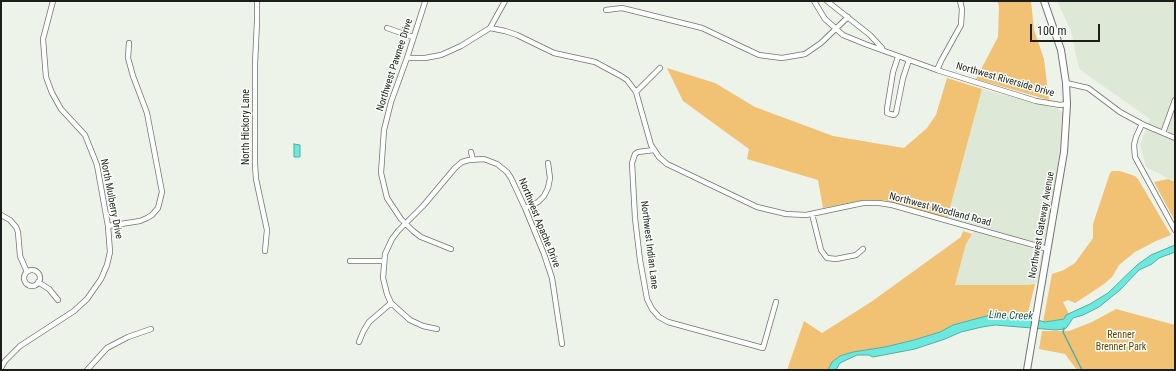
<!DOCTYPE html>
<style>
body{margin:0}
#map{position:relative;width:1176px;height:371px;overflow:hidden;background:#edf3e9;font-family:"Roboto Condensed",sans-serif}
canvas{display:block}
.frame{position:absolute;inset:0;border:2px solid #1c1e1b;pointer-events:none}
.scale{position:absolute;left:1030px;top:24px;width:70px;height:18px;box-sizing:border-box;border:2px solid #1c1e1b;border-top:0;padding-left:5px;font-size:12px;line-height:14px;white-space:nowrap;color:#1c1e1b;-webkit-text-stroke:3px #fcfffb;paint-order:stroke}
</style>
<div id="map">
<canvas width="1176" height="371"></canvas>
<div class="frame"></div>
<div class="scale">100 m</div>
</div>
<script>
const ctx = document.querySelector('canvas').getContext('2d');
ctx.lineJoin = 'round';
function paint(path, color) {
  ctx.fillStyle = color;
  ctx.fill(path, 'evenodd');
}
function poly(rows) {
  const path = new Path2D();
  for (const r of rows) {
    if (r.length === 3) {
      path.moveTo(r[0] + r[2], r[1]);
      path.arc(r[0], r[1], r[2], 0, 2 * Math.PI);
      continue;
    }
    path.moveTo(r[0], r[1]);
    for (let i = 2; i < r.length; i += 2) path.lineTo(r[i], r[i + 1]);
  }
  return path;
}
function trace(path, color, width, dash) {
  ctx.strokeStyle = color;
  ctx.lineWidth = width;
  ctx.lineCap = dash ? 'butt' : 'round';
  ctx.setLineDash(dash || []);
  ctx.stroke(path);
}
function drawText(font, color, halo, rows, align = 'center') {
  ctx.font = font + ' "Roboto Condensed",sans-serif';
  ctx.lineWidth = 3;
  ctx.setLineDash([]);
  ctx.textBaseline = 'middle';
  ctx.strokeStyle = halo;
  ctx.fillStyle = color;
  for (const [text, x, y, turn = 0] of rows) {
    ctx.save();
    ctx.translate(x, y);
    ctx.rotate((+turn || 0) * Math.PI / 180);
    ctx.textAlign = isNaN(turn) ? turn : align;
    if (halo) ctx.strokeText(text, 0, 0);
    ctx.fillText(text, 0, 0);
    ctx.restore();
  }
}
const built = poly([
 [1057,1,1175,1,1175,182,1146,167,1140,144,1150,119,1079,69,1071,31],
 [982,89,1058,109,1062,113,1059,156,1045,238,1042,242,1032,242,947,219],
 [974,231,1040,251,1042,255,1037,283,1026,285,955,285,966,244]
]);
const green = poly([
 [997,1,1031,1,1034,30,1044,59,1049,100,976,79,998,37,999,6],
 [667,68,715,83,755,107,833,136,904,148,927,128,936,115,947,78,982,89,947,219,884,200,858,201,823,208,818,180,747,159,749,149,683,101],
 [1112,171,1120,171,1135,176,1138,179,1171,235,1156,241,1135,252,1119,265,1112,277,1104,284,1086,296,1075,303,1068,300,1063,302,1069,314,1064,319,1043,322,1052,274,1064,270,1075,263,1093,238,1093,224,1110,173],
 [1168,179,1175,182,1175,221,1154,182],
 [963,231,972,234,966,244,955,285,1026,285,1035,284,1027,317,1002,318,973,320,953,325,940,332,914,340,885,347,853,352,840,356,832,362,828,370,787,370,804,321,822,333,871,302,961,237],
 [1116,309,1175,325,1175,370,1077,370,1065,354,1039,349,1042,331,1069,331,1092,322]
]);
const water = poly([
 [294,144,300,145,300,157,294,157,294,144],
 [1175,245,1175,252,1159,258,1152,264,1139,270,1120,290,1099,307,1083,315,1073,318,1067,327,1065,329,1056,330,995,325,982,327,961,332,945,339,915,349,873,357,869,355,857,355,840,363,836,370,828,370,832,362,840,356,853,352,885,347,914,340,940,332,953,325,994,314,1002,318,1026,317,1045,322,1064,319,1066,315,1090,304,1108,293,1137,265,1151,255,1175,245]
]);
const stream = poly([
 [1064,328,1063,332,1082,370]
]);
const street = poly([
 [257,1,257,21,255,64,255,164,256,179,267,230,265,251],
 [814,1,825,19,843,35,865,44,937,70,1036,101,1060,105,1067,104],
 [827,1,870,35,882,48],
 [425,2,407,58,391,102,384,130,381,173,387,198,401,219,413,231,421,237,451,249],
 [606,10,622,8,702,28,759,55,782,58,805,54,821,43,848,17],
 [387,28,413,37],
 [490,28,505,1],
 [898,57,893,72,887,109,887,113,890,114,894,115,896,113,903,78,909,60],
 [407,58,425,58,441,55,461,46,490,28,505,31,517,35,554,53,595,62,621,76,627,80,636,92,651,145,659,157,667,164,757,207,786,214,806,215,863,203,879,203,892,205,1048,249],
 [937,70,941,61,961,25,962,9,960,1],
 [1066,83,1088,88,1120,112,1142,124,1175,138],
 [636,92,660,68],
 [1142,124,1136,137,1134,145,1135,157,1175,230],
 [1163,133,1175,100],
 [654,150,638,152,635,154,632,163,635,218,640,260,647,299,652,309,659,317,668,322,763,348,776,302],
 [471,152,473,160],
 [525,208,538,202,544,196,548,188,550,178,548,163],
 [812,214,821,250,827,258,836,259,856,255,863,249],
 [1,215,10,220,16,227,18,232,20,256,27,272],
 [108,226,140,221,147,218,152,215,158,208,162,192,147,113,133,76,128,58,129,43],
 [350,261,384,261],
 [32,278,8],
 [38,282,49,289,58,300],
 [437,329,423,326,410,320,391,303,387,294,383,278,385,254,392,239,398,231,423,206,455,168,462,162,469,160,484,159,497,164,507,172,511,178,525,208,544,254,552,278,562,344],
 [359,342,363,332,369,322,391,303],
 [1,368,5,361,20,346,74,311,87,299,101,279,107,265,110,252,108,226,97,165,85,135,61,109,52,93,46,77,43,39,53,1],
 [87,370,107,348,128,337,151,329]
]);
const secondary = poly([
 [1027,370,1064,152,1067,104,1066,83,1061,50,1044,1]
]);
const streetNames = [
 ["Northwest Pawnee Drive",395,65,-72],
 ["Northwest Riverside Drive",1005,80,16],
 ["North Hickory Lane",246,127,-90],
 ["North Mulberry Drive",111,199,79],
 ["Northwest Woodland Road",940,210,15],
 ["Northwest Apache Drive",539,223,68],
 ["Northwest Gateway Avenue",1042,225,-80],
 ["Northwest Indian Lane",649,245,83]
];
const parkNames = [
 ["Renner",1121,335],
 ["Brenner Park",1121,347]
];
const waterNames = [
 ["Line Creek",1011,316,2]
];
paint(built, '#dee8d7');
paint(green, '#f1c174');
paint(water, '#6ce9df');
trace(water, '#54aca4', 1);
trace(stream, '#54aca4', 1.5);
trace(street, '#6f756c', 6);
trace(secondary, '#6f756c', 8);
trace(street, '#fff', 4.5);
trace(secondary, '#fff', 6);
drawText('10px', '#1c1e1b', '#fcfffb', streetNames);
drawText('10px', '#634300', '#fcfffb', parkNames);
drawText('italic 11px', '#1b524e', '#fcfffb', waterNames);
</script>
